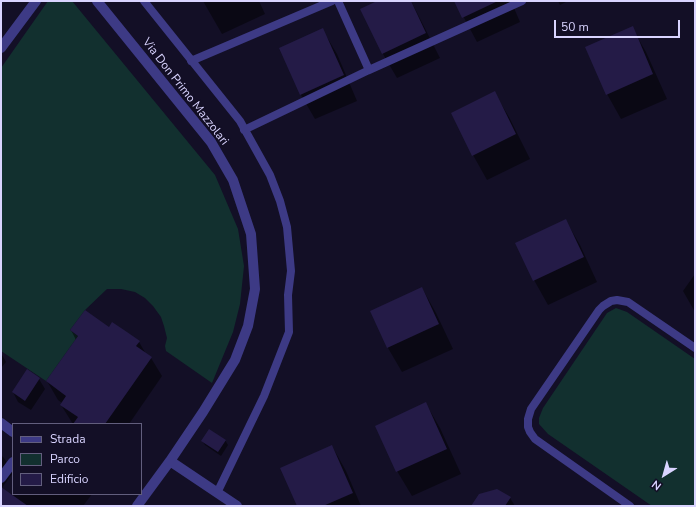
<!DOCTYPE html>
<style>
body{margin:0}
#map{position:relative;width:696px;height:507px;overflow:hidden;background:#130f26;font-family:"Nunito Sans",sans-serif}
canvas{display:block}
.frame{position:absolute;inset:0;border:2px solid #d9d4ff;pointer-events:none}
.legend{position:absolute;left:12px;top:423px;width:130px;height:72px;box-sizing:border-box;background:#130f26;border:1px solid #625e7d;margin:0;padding:5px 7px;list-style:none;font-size:12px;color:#d9d4ff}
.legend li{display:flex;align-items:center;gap:8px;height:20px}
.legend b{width:20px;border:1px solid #625e7d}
.north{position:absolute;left:644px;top:455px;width:40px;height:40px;-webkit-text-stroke:3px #130f26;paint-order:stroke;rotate:217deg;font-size:11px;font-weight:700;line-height:16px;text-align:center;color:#d9d4ff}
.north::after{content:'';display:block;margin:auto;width:14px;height:18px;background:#d9d4ff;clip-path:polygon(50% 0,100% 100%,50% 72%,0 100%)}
.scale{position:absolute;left:554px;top:20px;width:126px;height:18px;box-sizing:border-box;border:2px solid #d9d4ff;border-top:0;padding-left:5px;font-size:12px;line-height:14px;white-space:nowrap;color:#d9d4ff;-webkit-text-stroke:3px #130f26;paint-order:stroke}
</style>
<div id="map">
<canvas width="696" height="507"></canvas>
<div class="frame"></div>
<ul class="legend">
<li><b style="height:5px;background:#3d3a85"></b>Strada</li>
<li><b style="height:11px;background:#12302f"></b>Parco</li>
<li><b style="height:11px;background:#241b47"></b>Edificio</li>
</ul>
<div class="north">N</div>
<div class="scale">50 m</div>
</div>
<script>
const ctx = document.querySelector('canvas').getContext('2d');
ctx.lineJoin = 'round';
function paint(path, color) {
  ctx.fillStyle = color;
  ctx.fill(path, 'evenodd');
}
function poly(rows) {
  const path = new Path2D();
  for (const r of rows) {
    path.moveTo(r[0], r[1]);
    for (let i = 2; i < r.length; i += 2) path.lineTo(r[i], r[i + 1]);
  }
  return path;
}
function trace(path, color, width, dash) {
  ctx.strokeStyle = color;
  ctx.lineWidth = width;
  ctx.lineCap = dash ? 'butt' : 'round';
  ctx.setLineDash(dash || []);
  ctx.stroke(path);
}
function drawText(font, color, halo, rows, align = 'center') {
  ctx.font = font + ' "Nunito Sans",sans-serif';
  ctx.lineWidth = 3;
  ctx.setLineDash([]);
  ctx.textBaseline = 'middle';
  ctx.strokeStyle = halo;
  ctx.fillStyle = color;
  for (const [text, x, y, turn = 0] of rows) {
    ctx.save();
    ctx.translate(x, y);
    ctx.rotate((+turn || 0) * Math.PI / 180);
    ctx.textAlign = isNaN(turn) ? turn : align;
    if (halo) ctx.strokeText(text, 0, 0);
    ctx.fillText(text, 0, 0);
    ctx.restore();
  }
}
const green = poly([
 [48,1,72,1,215,175,238,229,244,266,240,304,233,332,212,383,166,351,165,346,167,338,164,326,161,317,153,306,145,298,135,292,121,289,107,289,85,310,70,330,78,336,46,381,1,351,1,68],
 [616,308,627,312,695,359,695,506,652,506,548,434,539,424,539,418,543,408,607,313]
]);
const shadow = poly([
 [203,1,259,1,265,14,222,34],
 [379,1,411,1,440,58,397,78,383,54],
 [455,1,511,1,520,22,477,42],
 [558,1,568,1,560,5],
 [632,28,646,52,667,99,621,119,607,94],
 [322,29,337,54,357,101,315,119,301,95],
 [494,92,509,117,530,159,487,180,473,155],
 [566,221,580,245,597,282,548,305,534,280],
 [695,274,695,312,683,291],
 [422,288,436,313,453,349,402,372,388,348,371,311],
 [109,328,139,342,146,354,151,358,162,376,129,424,73,424,61,405,62,403,58,400,47,381,76,340,71,330],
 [1,353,6,362,1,368],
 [39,379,45,389,31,410,18,402,13,392],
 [426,404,440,428,461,474,412,496,397,471],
 [225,440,228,445,221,456,205,445,202,441],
 [332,446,346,471,361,506,298,506],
 [1,455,4,458,13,473,1,489],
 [13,491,13,494,92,494,83,506,1,506,1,497,11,495],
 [510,498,515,506,473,506]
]);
const building = poly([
 [377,1,411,1,426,33,382,54,360,9],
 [454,1,498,1,462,18],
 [633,26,653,74,606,95,585,47],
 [323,28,344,75,300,95,279,48],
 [495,91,516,134,472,156,451,113],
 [566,219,584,257,533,281,515,243],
 [422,287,439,324,387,348,370,311],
 [85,310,109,327,112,322,124,330,140,341,136,346,152,357,105,424,73,424,78,417,60,405,66,396,46,381,78,336,70,330],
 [27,369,40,378,25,401,12,392],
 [426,402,447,449,396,472,375,426],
 [209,429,226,440,218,452,201,441],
 [332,445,353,493,323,506,297,506,280,468],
 [1,487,28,506,1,506],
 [497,489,511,497,505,506,471,506,479,494]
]);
const service = poly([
 [144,1,240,121,270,175,280,201,287,227,291,271,288,295,289,332,264,396,217,493],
 [338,1,369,70],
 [191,61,332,1],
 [244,130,369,70,522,1],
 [630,506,535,439,530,432,528,427,528,419,531,409,599,310,603,306,611,301,617,300,628,302,695,348]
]);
const minor = poly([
 [97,1,211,142,233,180,251,234,255,289,248,326,235,360,203,412,170,461,137,506],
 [1,48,36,1],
 [1,423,13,432],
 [170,461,237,506],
 [1,478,13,462]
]);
const streetNames = [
 ["Via Don Primo Mazzolari",185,92,52]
];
paint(green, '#12302f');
paint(shadow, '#0007');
paint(building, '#241b47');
trace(service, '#3d3a85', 8);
trace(minor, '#3d3a85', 10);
drawText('12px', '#d9d4ff', '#130f26', streetNames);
</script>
